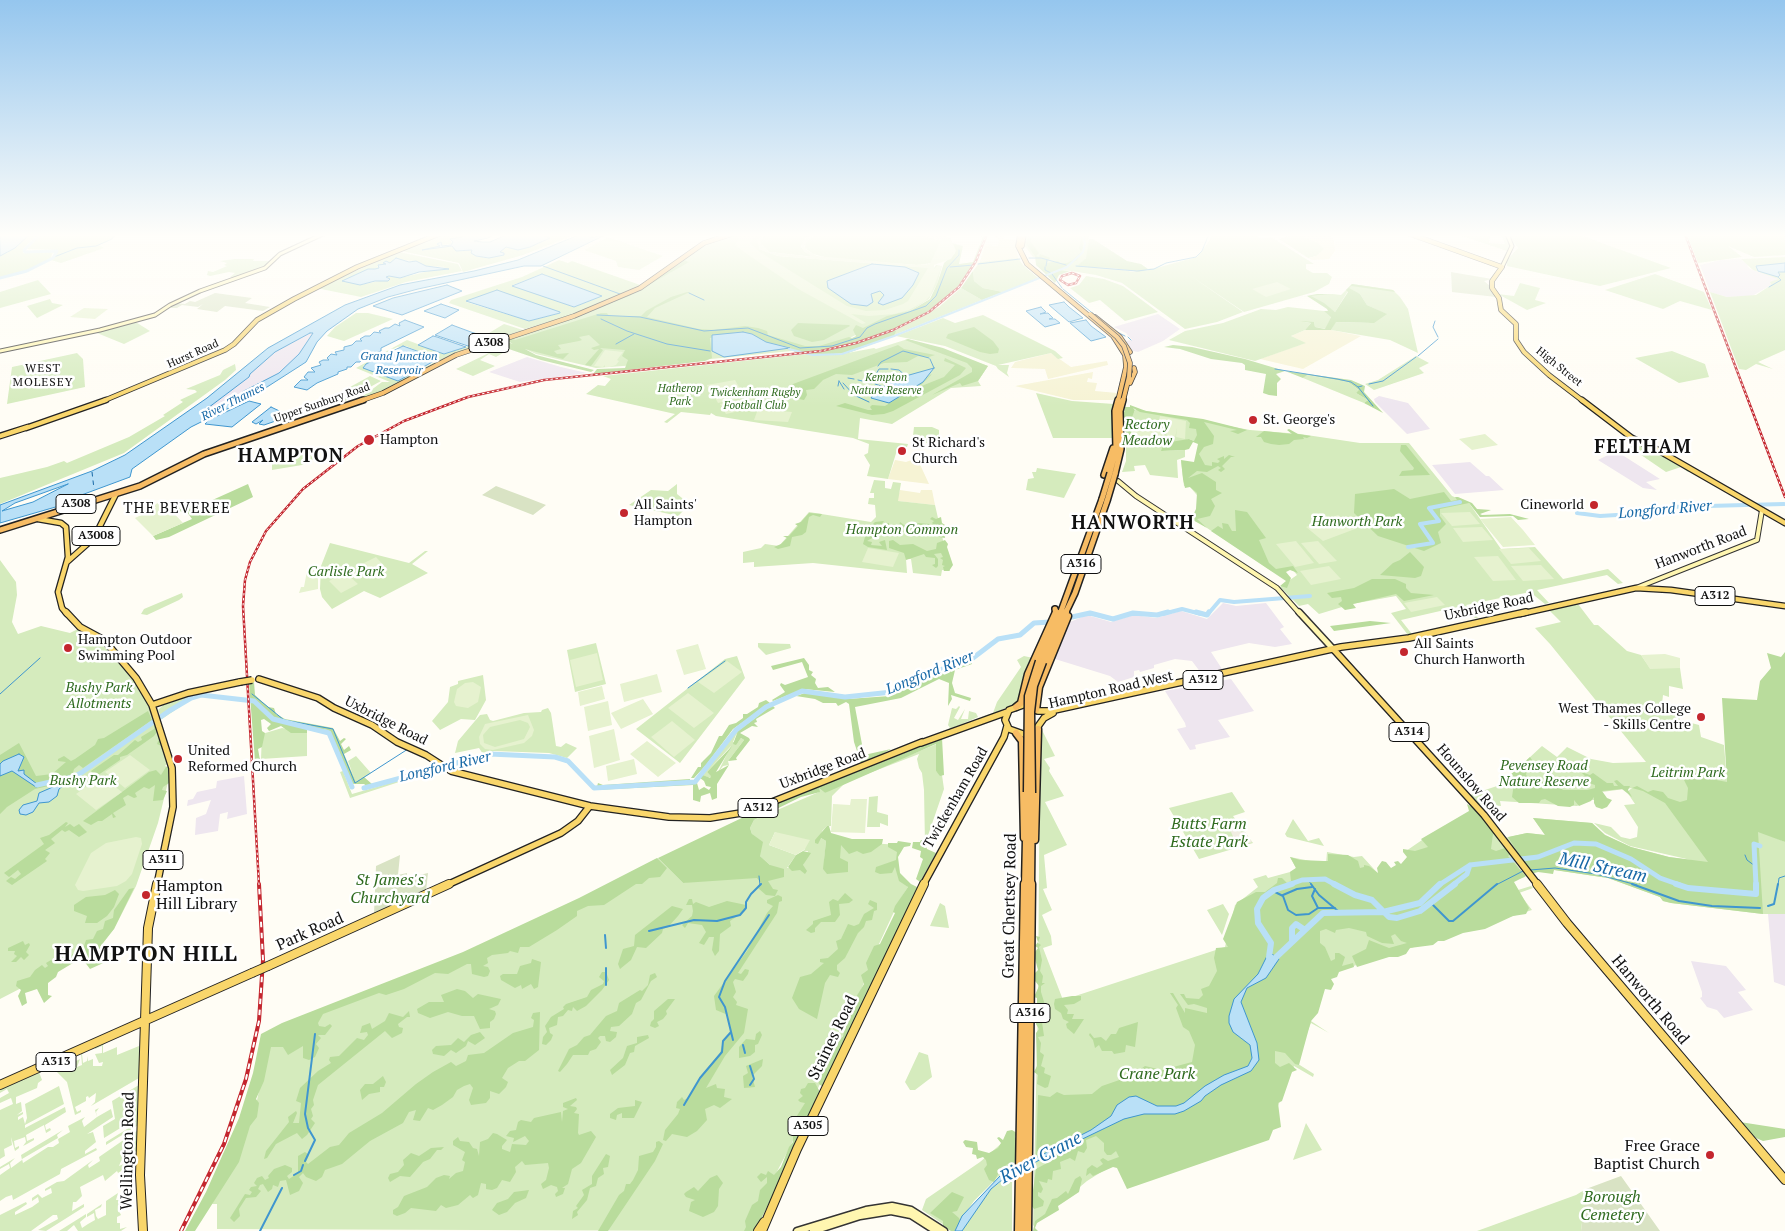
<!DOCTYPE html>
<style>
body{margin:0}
canvas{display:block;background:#fffdf5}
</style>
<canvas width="1785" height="1231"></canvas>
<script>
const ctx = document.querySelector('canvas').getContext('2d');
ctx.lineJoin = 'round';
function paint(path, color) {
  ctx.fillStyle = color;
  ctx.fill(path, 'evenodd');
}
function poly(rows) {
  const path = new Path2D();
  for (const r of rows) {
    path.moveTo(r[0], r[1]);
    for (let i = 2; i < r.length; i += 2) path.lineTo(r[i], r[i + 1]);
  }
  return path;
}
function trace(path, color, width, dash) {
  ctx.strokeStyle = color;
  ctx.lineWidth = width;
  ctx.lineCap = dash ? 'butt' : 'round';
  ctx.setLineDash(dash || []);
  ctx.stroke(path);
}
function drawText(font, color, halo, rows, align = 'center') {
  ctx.font = font + ' "PT Serif",serif';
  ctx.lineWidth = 5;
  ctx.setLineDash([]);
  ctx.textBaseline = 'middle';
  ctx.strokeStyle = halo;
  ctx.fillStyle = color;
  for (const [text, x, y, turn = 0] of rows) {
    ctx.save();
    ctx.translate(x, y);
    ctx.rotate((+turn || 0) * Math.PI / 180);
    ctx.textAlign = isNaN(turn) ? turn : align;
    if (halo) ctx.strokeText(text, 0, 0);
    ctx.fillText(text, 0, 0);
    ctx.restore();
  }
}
const industrial = poly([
 [1740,259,1750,265,1747,266,1750,269,1779,279,1770,283,1771,285,1752,296,1727,297,1710,292,1700,265,1721,260],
 [1158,314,1180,329,1163,341,1138,352,1133,351,1126,341,1132,340,1126,333,1114,327],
 [310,333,313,333,295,359,279,373,233,401,200,414,223,397,275,352],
 [527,357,561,367,587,373,520,382,489,372],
 [1379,396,1408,403,1430,429,1407,434,1375,402,1374,399],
 [1616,451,1660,479,1646,482,1657,490,1643,488,1598,460],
 [1470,462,1486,476,1489,476,1504,490,1455,494,1432,465],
 [1223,603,1236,606,1266,603,1284,627,1280,629,1292,644,1275,647,1249,643,1211,652,1222,669,1201,673,1192,661,1175,659,1154,665,1154,668,1140,672,1139,670,1134,671,1134,677,1118,682,1110,676,1055,659,1070,622,1087,615,1111,622,1134,615,1156,618,1181,611,1207,619],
 [1231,679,1254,711,1218,720,1230,737,1195,745,1196,749,1190,750,1177,729,1186,727,1185,723,1165,691],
 [244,776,247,814,227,819,228,812,220,814,218,831,195,835,196,818,206,814,211,800,187,806,188,800,193,799,197,792,216,788,217,781],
 [1768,914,1785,914,1785,986,1774,982],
 [1691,961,1726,966,1746,990,1738,992,1753,1010,1724,1018,1717,1010,1707,1007,1700,998,1702,997,1702,992]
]);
const farmland = poly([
 [1296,234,1328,234,1334,241,1335,251,1329,259,1312,260,1308,258,1316,256,1310,240],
 [1003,236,1004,239,1016,240,1018,258,980,262,985,245,998,246,999,240,995,237],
 [1305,330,1331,330,1361,336,1303,369,1260,359,1305,343,1291,336],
 [1051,353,1071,367,1107,361,1108,365,1048,379,1045,369,1011,368,1015,362],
 [1093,372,1092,379,1088,378,1087,382,1097,383,1095,391,1117,393,1116,400,1073,400,1015,386],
 [917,458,929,484,888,479,895,460,906,462],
 [900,490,920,493,921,490,932,490,935,505,897,501]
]);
const green = poly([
 [30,234,38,234,24,248,23,253,53,251,51,258,27,271,0,277,0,256,15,248],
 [41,234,115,234,113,239,99,245,104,248,61,263,51,260,58,250,27,249],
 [442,234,465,234,462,237,450,239,452,244,440,245,442,247,453,246,456,251,472,250,476,256,489,258,504,255,500,252,506,247,518,250,530,247,550,238,544,236,545,234,577,234,523,255,463,272,459,263,401,251],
 [732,234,763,234,760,237,759,249,778,256,934,268,936,265,942,266,937,284,929,299,910,311,895,315,832,347,691,361,596,368,536,354,504,339,578,316,630,296,688,262,681,259,702,247,701,245],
 [768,234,812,234,807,236,801,247,805,252,815,257,769,252,761,244,761,240],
 [818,234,884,234,927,237,941,241,951,248,951,253,940,262,917,265,828,258,813,254,805,248,806,241],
 [1027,234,1088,234,1089,250,1086,258,1077,267,1112,268,1134,272,1149,270,1197,257,1210,240,1211,234,1253,234,1261,239,1271,237,1314,264,1306,264,1306,269,1313,273,1327,273,1332,277,1329,284,1314,292,1244,312,1188,274,1243,312,1217,322,1185,329,1122,283,1096,275,1047,267,1037,257,1033,257,1024,245],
 [1296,234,1318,243,1324,249,1316,256,1308,258,1279,239],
 [1456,234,1490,234,1489,243,1505,244,1501,234,1505,234,1510,245,1507,251],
 [1508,234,1577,234,1671,268,1600,286,1507,266,1507,260,1518,248],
 [1687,234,1785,234,1785,255,1754,257,1728,246,1742,257,1698,263],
 [399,252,458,264,462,271,406,282,361,297,316,288],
 [396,258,400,260,416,261,426,266,446,267,400,278,389,276,384,280,360,285,343,281,370,269,375,269,379,268,377,266,390,263],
 [1785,257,1785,350,1758,362,1773,369,1756,364,1746,370,1739,369,1710,292,1727,297,1756,295,1771,285,1770,282,1778,279,1753,270,1741,259],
 [1018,258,1023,265,1038,278,1003,292,983,288,974,281,973,271,980,262],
 [235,259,254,259,253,261,272,261,265,268,233,278,230,277,235,273,229,272,210,276,207,275,208,271,213,272,227,266,224,265,227,263,220,261],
 [559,260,568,263,572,261,643,286,572,315,525,329,449,303,451,300,522,277],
 [542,274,601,296,602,296,574,307,513,285],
 [466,302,560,313,529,321],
 [1655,274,1704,292,1712,310,1680,301,1663,309,1605,290],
 [1086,276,1104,279,1123,286,1158,312,1125,321,1100,300,1089,303,1070,288,1079,285],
 [38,280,51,294,0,308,0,292],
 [1520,283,1540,288,1535,300,1546,303,1527,310,1498,294,1514,296],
 [1352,284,1393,290,1400,297,1408,309,1418,353,1390,340,1331,330,1335,322,1368,323,1386,314,1367,305,1360,294,1348,291,1335,312,1310,296,1333,294,1341,295],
 [961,288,982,300,894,335,894,331,939,307],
 [50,299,52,303,63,305,37,318,27,306],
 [1288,307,1333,312,1326,329,1315,327,1314,322,1305,322,1311,323,1305,330,1291,336,1306,343,1255,361,1169,340,1185,331,1223,323,1261,309,1276,310],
 [356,313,368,313,393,319,344,341,327,336,335,327],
 [983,315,1055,351,1063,358,1058,359,1051,353,998,365,1009,365,1007,373,1009,377,998,369,996,366,945,346,896,336,943,318,955,323],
 [134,321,150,331,124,344,97,333,88,334],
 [504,324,523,330,450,356,387,390,341,405,359,399,382,382,390,382,356,368,407,340,444,354,490,339,484,336],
 [406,346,436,359,435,362,398,381,363,366,397,347],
 [908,339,988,366,978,381,981,386,951,388,892,424,860,418,858,439,908,444,907,447,898,447,888,479,867,476,870,465,864,455,868,453,869,444,853,438,716,416,711,413,710,415,681,412,667,423,664,422,675,414,586,394,598,385,605,386,611,379,603,376,807,354,837,355,874,348,876,349],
 [501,347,508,350,496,357,489,354,480,360,495,366,493,367,473,376,456,369],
 [1672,351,1705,364,1709,377,1679,383,1635,358],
 [77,353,83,359,85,387,7,404,12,367],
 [1416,356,1429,363,1419,368,1424,373,1374,390,1365,384,1378,380],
 [235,364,236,370,225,380,124,453,0,504,0,478,47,467,64,461,67,463,129,437,165,416,163,415,183,402,180,400,197,392,195,390,186,389,220,375,223,370],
 [1306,375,1348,382,1360,391,1356,393,1368,400,1364,403,1303,378],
 [370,376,381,381,343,402,332,397],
 [1036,393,1072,401,1114,404,1113,438,1053,438],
 [1136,409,1250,430,1300,434,1360,443,1409,443,1452,496,1469,503,1501,549,1535,547,1563,579,1608,569,1623,583,1618,584,1607,575,1537,590,1549,603,1545,604,1530,592,1466,605,1478,618,1475,618,1462,606,1401,620,1412,634,1408,635,1391,613,1406,609,1396,596,1352,604,1319,614,1308,604,1299,606,1280,587,1297,575,1292,569,1273,572,1192,518,1202,501,1190,487,1184,486,1181,461,1190,463,1199,461,1199,443,1189,439,1162,451,1185,450,1185,457,1177,460,1178,478,1150,475,1145,465,1134,466,1135,471,1122,472,1126,461,1126,432,1129,420],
 [914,427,932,427,939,430,939,440,937,442,912,444],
 [1641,444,1685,467,1692,471,1688,472,1681,467,1666,472,1628,446],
 [300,450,308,452,314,459,302,465,272,470,272,462,276,457],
 [1037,468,1076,474,1064,498,1026,490,1028,479,1034,478,1032,472,1036,472],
 [874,480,885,481,885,488,891,489,893,482,901,483,898,501,935,505,950,571,942,570,941,576,913,573,911,559,906,559,907,573,813,563,754,567,754,562,743,563,743,552,761,548,765,544,779,546,809,512,871,522,876,517,875,505,868,504,869,498,874,498,874,493,870,493],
 [677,484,677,494,687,502,688,506,678,516,629,505,651,490,668,491],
 [330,543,409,563,425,551,428,551,412,564,428,573,380,598,364,591,332,609,322,597,320,589,321,566],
 [0,560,16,582,17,595,12,622,18,634,41,626,70,633,78,629,102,642,128,670,151,707,169,762,165,766,168,767,169,778,158,823,136,886,114,929,97,949,0,999],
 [182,593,183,597,179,600,147,615,141,614,144,609],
 [1578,604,1594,625,1598,625,1627,651,1641,655,1650,668,1680,668,1683,689,1669,686,1669,697,1663,695,1662,704,1680,715,1680,720,1699,725,1701,737,1724,745,1727,782,1760,831,1785,842,1785,914,1763,914,1671,903,1663,901,1660,897,1608,878,1555,870,1531,872,1505,838,1527,833,1545,835,1533,818,1592,823,1605,835,1631,847,1669,857,1691,860,1630,846,1605,833,1594,823,1611,827,1621,837,1630,839,1637,837,1638,827,1624,805,1635,804,1627,792,1632,788,1602,792,1602,800,1590,800,1577,806,1500,801,1501,806,1478,804,1470,795,1500,785,1542,746,1557,757,1567,747,1591,759,1613,763,1646,762,1550,644,1535,628,1561,622,1548,609],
 [596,643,606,684,575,692,567,650],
 [758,643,790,644,791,648,766,655,758,647],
 [737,656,745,678,680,763,636,729,725,659],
 [1024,656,1033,658,1023,677,1018,702,993,714,981,717,993,713,997,702,1021,667,1017,660],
 [483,675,486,700,475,720,461,719,440,730,432,721,448,702,450,687,458,684,458,681],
 [202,692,162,719,158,710,165,703],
 [959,706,960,707,954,718,958,720,965,709,961,719,968,719,969,711,976,713,978,717,948,730,950,728,948,725,952,708,956,709],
 [548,708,551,713,556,746,561,747,566,743,577,748,567,758,549,753,494,751,483,754,479,748,455,753,458,741,480,715,487,714,490,720,493,721,524,713,541,712,542,710],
 [752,719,736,735,733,742,738,742,741,738,744,740,728,761,729,765,723,766,717,774,731,746,707,772,712,776,709,778,703,775,736,731],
 [282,728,307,733,307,756,261,759,262,734],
 [1042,730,1055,756,1044,759,1050,768,1049,771,1064,796,1045,802,1067,845,1044,855,1047,888,1043,889,1052,910,1042,915,1051,936,1052,945,1043,948,1063,1000,1225,947,1235,905,1258,887,1253,879,1266,875,1268,878,1290,872,1296,868,1290,857,1326,864,1327,852,1354,857,1362,856,1383,879,1408,859,1406,851,1422,840,1496,833,1525,877,1512,881,1518,890,1531,886,1533,888,1519,893,1532,910,1328,974,1311,1021,1329,1033,1311,1023,1295,1062,1314,1074,1313,1077,1294,1066,1264,1141,1114,1164,1087,1181,1033,1226,1038,1003,1040,734],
 [937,744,936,771,942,775,944,789,925,844,924,790,922,773,919,768,917,759,919,754,846,782,832,796,831,826,827,826,822,831,821,838,826,841,824,862,835,841,901,845,903,847,897,856,898,873,908,887,899,901,879,944,845,1031,795,1137,746,1231,217,1229,217,1204,212,1204,254,1115,271,1032,456,959,583,899,658,858,683,883,770,865,760,856,752,834,750,828,754,820,819,792,819,788,825,793,842,783],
 [775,832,805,849,803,851,808,851,803,865,797,868,787,868,796,855,769,845],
 [356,756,371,773,356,783,348,761],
 [439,769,350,798,340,772,343,771,352,794],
 [1232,792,1245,812,1233,816,1253,843,1199,859,1169,808],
 [878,796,877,812,888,815,888,826,880,823,880,827,867,827,869,797],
 [1293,819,1308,841,1319,838,1324,846,1287,837,1285,834],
 [940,903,945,906,949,928,930,926],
 [1223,904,1229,914,1222,935,1207,910],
 [107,1042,103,1045,103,1053,117,1047,117,1055,139,1046,139,1078,91,1106,95,1102,96,1093,89,1098,88,1096,86,1097,86,1101,75,1107,77,1112,81,1110,81,1112,75,1115,67,1082,56,1071,61,1068,61,1064,64,1063,64,1067,80,1059,77,1067,82,1065,81,1053,88,1050,82,1054,83,1063,87,1061,88,1056,88,1061,93,1059,93,1066,102,1066,103,1062,99,1063,95,1054,102,1053,102,1046,95,1049,95,1047],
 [919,1052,928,1055,932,1077,915,1090,910,1090,905,1082],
 [39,1072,42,1080,38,1083,37,1088,16,1097,16,1104,21,1102,22,1111,17,1115,23,1112,23,1114,18,1117,18,1120,23,1117,25,1124,27,1118,25,1104,59,1086,64,1104,25,1125,25,1128,65,1107,66,1112,45,1125,46,1130,50,1128,51,1130,46,1133,44,1125,26,1135,27,1141,34,1138,34,1140,27,1144,23,1146,26,1142,25,1137,14,1141,15,1148,19,1146,19,1148,15,1151,11,1137,12,1145,4,1149,5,1156,0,1159,0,1110,13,1104,11,1098,0,1103,0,1098,9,1093,7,1089,0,1093,0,1089],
 [139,1085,140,1124,106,1145,106,1142,132,1126,129,1112,125,1115,127,1124,104,1138,103,1126,115,1119,112,1101],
 [99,1108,96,1112,97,1117,111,1109,113,1117,87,1134,93,1132,96,1142,85,1151,85,1154,96,1148,97,1150,61,1169,55,1175,61,1169,60,1174,13,1200,12,1195,6,1197,0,1201,0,1210,0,1175,10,1168,9,1164,0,1169,0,1167,15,1158,10,1163,11,1168,22,1160,21,1155,63,1130,57,1135,58,1138,22,1159,23,1163,48,1147,53,1147,59,1143,58,1139,70,1132,68,1126,85,1117,82,1121,84,1127,97,1117,95,1110],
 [1306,1123,1322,1150,1293,1160],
 [138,1130,138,1150,121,1161,119,1166,124,1164,125,1166,121,1171,118,1173,117,1171,105,1181,103,1175,80,1187,82,1196,76,1202,73,1202,72,1211,84,1204,84,1207,46,1231,38,1230,58,1219,57,1215,53,1215,31,1231,0,1231,0,1215,26,1202,27,1204,15,1212,15,1215,32,1207,39,1202,38,1197,32,1201,32,1198,38,1194,42,1198,52,1193,51,1188,45,1191,45,1189,57,1182,64,1181,93,1160,88,1165,89,1168,100,1161,99,1157],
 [1011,1135,1011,1170,999,1176,974,1201,953,1231,922,1210,926,1199,980,1162],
 [1012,1174,1012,1231,960,1231,992,1188],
 [1586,1189,1581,1231,1477,1231,1576,1195],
 [118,1193,116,1200,120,1200,120,1208,118,1209,121,1215,117,1217,117,1223,120,1223,120,1229,127,1227,121,1231,78,1231,74,1225,67,1231,59,1231,86,1214,86,1217,80,1222,82,1228,88,1224,95,1220,94,1213,87,1217,87,1214,102,1204,101,1207,95,1210,96,1216,98,1219,106,1215,106,1201]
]);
const forest = poly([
 [1028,234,1034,234,1030,241,1039,253,1036,256,1039,257,1040,254,1048,257,1050,258,1047,263,1058,261,1060,263,1067,263,1073,260,1081,252,1079,248,1082,236,1083,248,1077,260,1060,270,1070,271,1059,275,1055,283,1036,265,1035,256,1026,244],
 [981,236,984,237,982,243,972,269,952,294,921,316,894,330,896,331,894,336,848,353,818,355,796,353,789,347,766,342,752,334,738,332,710,338,712,358,705,361,593,374,597,369,625,368,628,360,622,356,625,350,600,348,603,350,591,366,585,365,599,349,594,350,591,348,600,345,589,335,579,337,582,340,579,341,558,345,561,349,554,351,557,354,569,353,563,359,525,349,536,355,594,370,591,372,541,360,500,346,504,344,497,342,502,340,513,344,504,339,578,316,620,299,645,286,681,259,689,262,630,296,584,314,509,338,515,340,601,313,607,313,609,316,641,316,646,311,671,297,687,292,690,292,655,308,647,317,699,329,714,330,745,326,758,328,767,331,768,335,805,346,819,346,849,337,852,338,856,336,853,330,856,325,863,328,887,316,910,311,930,299,937,284,944,263,955,253,952,243,963,246,959,264,973,262,982,239],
 [1089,239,1093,239,1127,261,1141,264,1148,269,1155,268,1139,272,1112,268,1076,267,1086,258],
 [973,271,974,281,983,288,1003,292,982,300,961,288],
 [1352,284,1393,290,1395,292,1351,286,1349,288,1360,294,1367,305,1387,314,1374,323,1336,322,1331,330,1305,330,1311,323,1300,321,1314,322,1315,327,1325,329,1331,317,1324,311,1328,311,1327,309,1307,296,1296,298,1317,294,1333,294,1311,296,1324,303,1335,312,1348,292,1346,290],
 [798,323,849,325,850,326,824,340,812,342,794,336,791,330],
 [974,327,993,341,999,349,998,353,990,354,980,352,946,338,948,334],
 [908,339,943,348,988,366,978,381,962,386,960,383,932,395,972,372,972,368,967,363,905,340],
 [898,345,904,349,935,355,929,357,918,356,907,362,884,363,852,375,836,374,823,380,814,389,806,390,807,395,804,400,794,398,788,400,782,395,786,388,793,384],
 [1173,345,1192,347,1245,359,1285,371,1351,380,1365,386,1364,392,1383,413,1364,403,1368,400,1356,393,1359,390,1348,382,1307,375,1303,378,1285,371,1276,374,1281,379,1277,383,1277,396,1269,395,1263,393,1266,374,1245,370,1245,365,1242,363,1211,359,1180,349,1164,347],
 [945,358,966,368,960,375,893,411,884,414,872,415,836,406,845,403,868,410,872,410,870,407,872,405,885,406,923,382,930,375,932,374,919,387,944,377,955,365,944,361],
 [1130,405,1146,411,1203,419,1247,430,1238,434,1230,431,1237,430,1204,422,1214,436,1213,444,1204,447,1199,454,1205,465,1212,466,1212,462,1218,463,1220,461,1217,459,1224,456,1224,459,1229,455,1235,457,1231,457,1222,466,1225,469,1221,472,1218,470,1221,468,1218,466,1207,472,1197,471,1188,478,1202,473,1216,482,1216,490,1222,493,1211,499,1215,506,1210,516,1197,519,1207,528,1191,519,1196,509,1197,493,1190,487,1185,488,1183,479,1181,460,1194,462,1198,444,1193,442,1189,449,1185,450,1161,451,1164,443,1189,439,1194,441,1197,435,1196,429,1189,428,1190,423,1187,420,1140,412,1133,408,1135,410,1132,417,1132,441,1125,444,1126,432,1123,431,1122,424,1125,407,1130,407],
 [1289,429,1298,434,1311,436,1307,438,1303,437,1304,439,1294,440,1289,444,1279,445,1271,444,1264,442,1261,437,1256,437,1264,431,1292,434,1287,430],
 [1401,445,1406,445,1430,475,1399,476,1402,471,1413,470,1414,468,1400,451],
 [248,484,253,497,247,500,169,537,156,540,153,536,192,519,187,512,177,511,174,504,177,504,180,509,197,503,199,506,203,503,203,501,208,502],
 [1394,489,1410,499,1444,492,1451,501,1457,500,1455,497,1458,497,1472,503,1477,509,1491,510,1480,514,1482,515,1510,514,1529,519,1518,520,1513,516,1480,517,1469,503,1440,509,1440,516,1446,524,1438,532,1441,543,1424,551,1378,536,1354,513,1355,494],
 [1235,510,1247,512,1266,538,1259,540,1269,563,1276,569,1293,566,1298,573,1290,570,1286,572,1291,578,1287,588,1280,586,1286,581,1211,531,1218,526,1223,529,1222,523,1228,524,1232,531,1236,531],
 [809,513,822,514,820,517,813,515,809,517,806,532,802,535,792,537,790,546,778,549,774,547,781,544,787,538,783,536,789,536,798,526,795,524,801,522],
 [932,517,936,519,941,517,942,523,945,525,943,528,939,528,944,530,945,538,939,537,939,530,934,531,933,535,926,530,925,533,921,533,921,530,912,533,910,532,911,530,903,527,904,532,899,529,886,531,884,536,875,531,878,528,873,529,872,538,867,541,872,542,871,545,882,546,879,542,885,540,887,550,868,547,863,544,867,530,875,522,884,521,881,525,882,530,886,523,889,523,889,527,895,528,899,526,900,522,904,525,915,526,918,523,930,524,938,528,932,523,934,521,930,519],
 [893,540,900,545,913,544,927,551,936,549,937,543,945,540,948,544,947,547,953,565,949,571,944,571,943,567,945,566,942,565,943,560,940,558,943,557,941,553,934,554,938,559,938,566,936,568,932,565,935,564,935,558,926,557,924,554,906,560,904,553,889,548,889,541],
 [1410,552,1424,567,1421,576,1415,578,1380,575,1393,563,1400,560],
 [1372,579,1395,579,1406,584,1406,588,1411,593,1434,595,1404,601,1396,594,1353,604,1356,608,1345,610,1338,604,1342,601,1341,597,1332,598,1327,593,1354,588],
 [1370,621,1391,623,1334,631,1330,626],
 [1785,652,1785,842,1758,832,1763,914,1671,903,1663,901,1660,897,1608,878,1554,870,1553,874,1538,872,1531,874,1508,837,1527,833,1545,835,1533,818,1592,823,1605,835,1631,847,1669,857,1708,862,1665,803,1643,791,1632,788,1637,786,1648,792,1653,790,1663,792,1668,798,1680,802,1687,800,1688,788,1684,780,1694,772,1701,777,1727,782,1722,698,1757,700,1760,681,1771,668,1767,653,1781,657],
 [804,658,809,665,809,670,813,672,811,675,816,679,815,683,818,688,828,687,835,692,804,689,773,701,772,700,785,692,780,685,781,683,785,685,808,677,802,662,773,670,771,666],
 [972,662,972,664,955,670,952,683,955,693,971,698,970,701,951,695,952,699,948,706,949,683,939,679,901,698,855,707,864,755,891,749,865,764,861,763,854,742,849,704,846,702,838,706,836,703,823,703,815,699,796,696,805,693,848,699,890,696,930,677],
 [254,682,255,695,268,707,274,708,276,714,285,719,333,728,340,741,344,738,346,739,341,744,344,750,349,746,351,750,344,754,356,782,364,777,372,784,413,774,439,765,439,768,368,787,364,784,354,784,349,783,344,765,341,763,342,758,328,730,307,727,307,733,291,733,281,726,269,731,267,728,271,724,264,719,261,720,262,731,265,733,262,747,258,749,260,760,255,761,249,683],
 [766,700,770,703,733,729,706,765,694,778,691,778,698,767,701,767,701,763,711,753,719,736,722,736,729,725,736,723,743,718,743,714,747,714,758,707,759,703],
 [772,705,775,708,756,719,757,722,754,723,758,727,752,726,740,733,749,738,750,740,736,758,737,760,728,761,744,740,741,738,736,745,733,744,738,731],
 [148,711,152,720,83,768,79,765,74,769,71,781,35,789,7,807,0,814,0,755,19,743,36,776,52,774,66,762,58,761,58,759,64,756,71,761,75,759,95,745,98,739,104,738],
 [157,723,162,746,157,744,159,739,157,732,154,736,127,755,120,757,120,760,88,782,87,779,94,775,91,771,114,755,118,755,135,740,138,742,142,740,141,737,154,729,154,724],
 [942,738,944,775,940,776,936,771,936,744,825,793,819,788,820,792,801,797,754,820,750,828,752,834,763,842,760,856,770,865,784,869,784,877,768,881,773,889,778,890,775,896,766,895,758,888,761,883,757,878,683,883,658,858,748,815],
 [732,746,716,772,729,765,717,784,717,798,712,800,710,793,701,796,700,802,693,800,693,785,596,790,598,783,603,785,690,779,690,783,697,783,699,790,704,787,709,790,711,787,706,786,704,781,700,778,703,775,710,778,711,776,707,772],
 [1530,757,1532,760,1525,767,1527,769,1526,775,1529,778,1526,782,1530,786,1538,781,1545,781,1555,783,1563,790,1587,790,1595,788,1595,785,1583,781,1586,777,1581,772,1590,775,1593,773,1607,783,1613,783,1614,786,1618,786,1614,781,1617,780,1624,786,1630,786,1628,790,1632,797,1622,789,1602,791,1607,798,1612,800,1607,807,1602,809,1596,807,1594,803,1594,797,1591,801,1579,806,1574,800,1574,805,1570,807,1558,806,1545,799,1541,800,1539,803,1519,803,1512,797,1514,783,1510,775],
 [170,766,171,778,169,783,163,787,162,790,167,791,163,800,153,801,155,785,149,789,144,787,135,793,137,797,134,798,128,795,123,798,126,805,113,813,116,817,113,818,112,814,102,821,98,821,91,825,83,821,149,772,156,770,161,775,166,767],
 [1467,804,1474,808,1496,833,1493,834,1491,849,1496,851,1505,848,1508,850,1511,854,1508,856,1526,876,1514,882,1529,908,1526,914,1513,916,1485,929,1463,933,1444,941,1438,941,1433,945,1410,948,1406,954,1398,957,1389,957,1357,967,1352,956,1366,949,1369,940,1389,948,1407,943,1401,941,1395,934,1391,936,1394,944,1382,943,1367,936,1366,932,1349,928,1336,930,1335,933,1326,929,1320,931,1320,943,1325,947,1331,961,1335,959,1335,953,1339,953,1345,957,1342,966,1353,963,1354,967,1339,972,1337,977,1331,979,1334,984,1331,990,1325,989,1318,1013,1311,1021,1299,1065,1295,1064,1285,1053,1275,1051,1275,1063,1280,1067,1289,1063,1297,1070,1292,1072,1282,1101,1278,1103,1281,1127,1273,1130,1269,1140,1127,1189,1117,1168,1113,1167,1093,1176,1090,1173,1086,1176,1087,1169,1092,1165,1097,1168,1103,1164,1100,1160,1103,1158,1108,1161,1119,1157,1116,1151,1111,1155,1107,1155,1104,1151,1104,1143,1096,1136,1086,1140,1087,1148,1084,1153,1078,1151,1075,1161,1070,1158,1060,1162,1061,1169,1053,1171,1052,1180,1048,1179,1047,1183,1039,1181,1043,1189,1041,1193,1038,1192,1038,1196,1044,1201,1043,1206,1034,1209,1031,1205,1036,1169,1047,1163,1046,1152,1042,1151,1039,1156,1036,1156,1038,1095,1050,1097,1057,1092,1064,1095,1092,1094,1102,1086,1131,1076,1145,1066,1162,1070,1192,1062,1195,1045,1189,1031,1183,1027,1176,1008,1178,1005,1170,993,1173,993,1185,1013,1185,1008,1207,1013,1207,1008,1194,1004,1188,1005,1180,994,1184,994,1186,998,1199,999,1203,995,1201,989,1209,986,1217,971,1214,958,1216,948,1228,947,1223,939,1237,902,1256,892,1265,892,1277,883,1278,878,1282,878,1287,883,1291,881,1290,872,1296,868,1290,857,1300,860,1324,861,1328,861,1328,854,1348,855,1358,861,1360,868,1364,867,1364,865,1369,866,1378,873,1377,868,1382,861,1386,862,1391,868,1396,865,1394,862,1398,861,1401,864,1407,857,1403,852,1403,849,1415,851,1428,847,1421,839,1469,811],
 [66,822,68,823,65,827,70,824,74,827,79,824,87,832,79,837,69,830,65,832,62,830,51,839,55,843,45,850,50,853,45,859,47,861,12,885,6,881,11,877,15,879,21,874,18,870,9,877,4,873,44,844,40,838,49,835],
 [827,826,829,826,831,833,852,839,883,839,882,844,871,852,863,854,857,851,849,854,841,845,840,858,848,862,848,872,827,874,823,869,826,841,821,838,818,844,815,843,815,840],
 [921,840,924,840,927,849,936,853,920,882,916,879,923,859,920,857,921,851,912,848,913,842,920,842],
 [898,841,911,843,910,846,904,847,898,857,900,873,911,884,919,888,823,1087,819,1084,818,1074,814,1073,825,1066,830,1060,829,1054,825,1055,822,1048,830,1043,834,1048,843,1036,844,1031,839,1029,844,1018,840,1012,846,1005,853,1002,864,984,861,975,868,970,866,963,874,946,880,944,895,913,893,912,895,906,908,887,899,881,895,867,892,873,880,874,875,872,876,867,896,860,897,852,888,847,888,843,897,843],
 [803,851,811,853,803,865,807,871,805,874,800,870,792,871,788,867,796,855],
 [657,858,667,868,660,877,649,878,642,884,636,884,604,905,588,906,577,911,577,916,557,930,529,947,520,947,518,953,510,951,508,953,492,955,487,958,488,963,483,966,488,967,490,971,488,976,484,977,472,974,471,964,467,964,448,974,435,973,404,989,386,995,379,993,323,1014,318,1023,319,1026,325,1027,330,1024,332,1026,325,1035,318,1035,321,1038,316,1044,319,1048,315,1057,309,1060,303,1058,303,1046,288,1055,283,1047,271,1047,264,1081,256,1099,259,1103,257,1117,250,1126,239,1162,195,1231,185,1231,206,1192,239,1118,253,1073,261,1034,282,1023,463,952,579,898],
 [134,888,114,929,100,947,111,953,110,960,90,969,84,961,73,963,58,972,56,977,48,983,48,995,52,996,44,1003,37,989,25,993,27,1003,22,1006,18,996,21,990,16,986,17,981,30,977,35,970,42,965,45,968,48,966,46,963,51,960,55,963,70,956,84,946,86,940,93,939,97,931,103,929,105,921,113,918,114,910,129,889],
 [115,890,119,894,114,907,107,916,97,923,85,923,87,916,74,911,74,905,86,897,105,895],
 [845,893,853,900,849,903,839,904,840,915,835,922,821,922,815,928,815,932,811,933,806,930,813,924,813,921,831,915,829,902,833,899,838,901],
 [778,895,782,897,782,901,779,902,777,913,738,973,741,974,745,969,749,970,748,974,743,981,735,979,733,982,736,992,733,997,737,1002,736,1005,748,1009,744,1033,725,1056,706,1088,716,1084,717,1088,725,1089,724,1097,732,1099,720,1108,714,1105,705,1109,707,1120,697,1131,687,1137,672,1134,666,1141,663,1140,665,1130,678,1114,680,1109,676,1108,677,1102,682,1097,684,1100,688,1098,705,1071,720,1053,723,1041,731,1033,728,1015,716,1010,714,996,747,951,767,913,773,906,767,903,767,900],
 [689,899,692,899,693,904,696,902,709,907,727,901,746,905,745,911,730,921,731,926,720,934,719,951,715,956,712,950,714,937,709,937,704,945,699,943,706,932,702,925,688,923,685,928,682,925,692,916,693,911,692,905,686,905],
 [870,900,877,903,877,910,874,911,872,920,866,921,864,927,858,933,845,958,837,965,837,970,840,973,838,977,830,975,825,983,817,1019,799,1009,792,998,800,977,811,974,824,963,820,962,820,959,828,958,838,949,836,941,841,939,848,924,854,926,859,924,864,914,874,908,868,904],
 [672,906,683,909,678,916,668,927,663,929,662,933,646,948,637,947,631,960,620,969,618,964,623,949,634,946,635,935],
 [1036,936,1040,937,1038,943,1041,945,1039,947,1042,960,1040,971,1043,976,1042,983,1045,983,1041,986,1041,992,1045,1005,1040,1008,1044,1036,1038,1037,1041,1043,1040,1052,1044,1055,1041,1066,1045,1068,1044,1073,1051,1076,1048,1087,1045,1088,1037,1084,1038,1075,1034,1072,1037,1066,1036,1033,1039,1029,1036,1024,1039,1009,1037,1006,1037,998,1034,997,1039,986,1035,981,1035,973,1038,970,1035,959,1035,952,1038,948,1035,946,1038,942],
 [23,941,25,945,29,943,30,945,26,952,29,955,24,960,21,957,16,962,11,962,17,956,14,954,15,951,8,951,8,948],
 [532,959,541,962,538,987,534,989,531,984,522,989,521,985,515,988,501,980,500,976,503,974,517,974,520,966,531,963],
 [602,972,606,972,609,980,602,990,586,1006,577,1011,573,1007,572,1011,568,1010,563,1016,558,1017,557,1025,549,1028,550,1033,553,1035,551,1040,546,1045,542,1044,543,1037,547,1032,545,1026,551,1017,564,1009,563,1007,566,1004,587,997,591,990,603,984,604,981,599,977],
 [655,973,657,977,651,981,641,1000,636,1003,632,1014,619,1026,611,1027,610,1031,617,1032,616,1037,610,1042,606,1041,605,1036,600,1036,598,1038,601,1042,596,1049,590,1051,588,1055,573,1055,567,1064,560,1072,558,1071,569,1049,577,1045,584,1037,590,1035,606,1016,617,1011,619,1003,640,990,642,991,648,985,650,975],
 [457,989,465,991,473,998,478,994,501,999,498,1005,489,1009,495,1011,496,1014,494,1019,490,1022,490,1028,480,1029,474,1016,462,1016,448,1012,430,1018,418,1013,417,1009,429,1002,444,1002,441,995],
 [1072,996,1081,996,1081,1000,1074,1004,1064,1005,1068,1010,1067,1014,1074,1014,1072,1019,1084,1019,1074,1034,1067,1028,1066,1024,1069,1022,1063,1019,1061,1013,1055,1009,1054,1004,1055,999],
 [668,999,675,999,666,1011,667,1014,663,1019,657,1022,659,1026,655,1028,650,1026,651,1022,654,1019,654,1011],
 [409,1011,410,1017,407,1017,398,1024,399,1027,403,1028,402,1033,392,1038,385,1031,318,1085,313,1100,314,1105,311,1109,313,1116,311,1119,315,1123,307,1135,302,1139,297,1133,276,1144,267,1158,264,1159,266,1151,289,1122,288,1117,296,1111,297,1113,293,1123,299,1123,301,1103,296,1101,300,1088,318,1071,331,1063,329,1060,330,1057,339,1056,357,1038,364,1040,368,1035,367,1032,360,1033,362,1026,370,1023,372,1029,385,1021,389,1013,403,1017],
 [540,1012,539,1050,525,1061,519,1061,508,1068,502,1078,508,1082,506,1087,499,1094,490,1091,490,1098,486,1103,471,1105,469,1100,473,1088,470,1084,464,1086,457,1090,453,1097,442,1105,433,1110,428,1108,420,1121,413,1120,416,1110,409,1112,403,1123,370,1141,342,1164,325,1170,322,1177,316,1181,306,1177,303,1173,299,1177,303,1183,299,1191,290,1195,286,1180,280,1181,278,1187,273,1185,272,1189,268,1192,263,1184,260,1185,258,1189,261,1191,256,1197,246,1198,239,1209,240,1216,234,1222,230,1218,245,1194,250,1195,252,1192,249,1190,251,1187,257,1186,254,1183,257,1178,262,1176,265,1180,269,1178,268,1176,274,1169,285,1165,292,1168,292,1172,287,1176,289,1179,298,1173,298,1156,305,1152,309,1155,306,1162,308,1164,330,1147,339,1145,349,1133,382,1113,416,1084,433,1072,451,1062,456,1066,466,1061,468,1055,484,1053,513,1033,533,1027,534,1020,531,1018,533,1013],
 [1138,1022,1135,1047,1126,1045,1125,1052,1114,1054,1112,1051,1102,1051,1099,1045,1095,1048,1093,1040,1089,1035,1090,1033,1094,1038,1101,1037,1106,1041,1111,1034,1116,1034,1119,1028],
 [760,1031,762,1035,758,1044,755,1045,755,1052,750,1056,739,1058,739,1047,746,1039,755,1040,756,1034],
 [480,1032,485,1038,475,1045,468,1041,466,1046,456,1053,451,1050,444,1056,433,1054,432,1050,436,1046,451,1045,458,1038,464,1042,471,1035],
 [648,1035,649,1038,635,1046,634,1052,630,1053,625,1065,612,1075,610,1070,623,1058,627,1046,637,1043,637,1037],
 [763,1059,762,1066,752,1076,755,1087,744,1088,743,1076,748,1073,746,1066],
 [383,1076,386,1082,384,1087,380,1087,380,1092,369,1094,362,1100,360,1090,365,1084,373,1084],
 [808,1083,815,1083,820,1092,793,1154,789,1156,789,1163,755,1231,744,1231,746,1227,745,1221,752,1205,758,1201,760,1190,767,1183,767,1177,761,1182,757,1177,761,1173,766,1175,768,1171,774,1175,781,1167,789,1147,793,1142,793,1135,798,1130,795,1119,805,1103,800,1102,798,1100,803,1096,800,1093,801,1089,805,1088],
 [576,1098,577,1100,570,1106,576,1107,577,1109,574,1113,579,1114,578,1133,579,1135,591,1131,596,1137,581,1163,572,1169,568,1184,562,1188,565,1188,563,1194,556,1197,555,1194,558,1191,557,1187,551,1185,543,1189,541,1184,546,1180,549,1168,548,1163,525,1165,522,1161,515,1167,516,1172,510,1182,502,1180,497,1188,492,1190,486,1189,486,1184,481,1183,478,1195,473,1198,470,1195,458,1205,446,1208,441,1205,436,1211,411,1208,405,1213,397,1216,393,1214,393,1210,398,1207,404,1196,427,1187,436,1178,444,1175,450,1176,449,1179,456,1173,463,1171,465,1162,462,1160,465,1152,453,1145,453,1141,458,1137,460,1141,469,1142,473,1148,477,1149,479,1156,480,1142,488,1139,493,1133,497,1134,507,1140,502,1146,502,1149,510,1152,512,1144,526,1145,529,1141,525,1136,513,1142,514,1138,506,1136,510,1131,516,1130,518,1122,521,1120,531,1122,534,1118,561,1112,562,1122,563,1111,568,1109,563,1107,563,1103],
 [635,1100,642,1102,634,1118,622,1118,622,1113,617,1115,616,1120,610,1118,610,1114,618,1108,635,1106],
 [1740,1122,1785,1129,1785,1137,1763,1141,1756,1138],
 [1012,1130,1017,1133,1015,1137,1019,1141,1014,1166,1007,1164,1003,1173,998,1174,994,1182,989,1180,984,1169,987,1165,986,1160,983,1157,977,1159,976,1155,972,1154,973,1148,966,1147,963,1142,965,1140,977,1142,978,1150,989,1153,998,1148,1001,1143,997,1138,999,1137,1003,1140,1007,1131],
 [659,1141,663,1144,655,1161,608,1231,598,1231,619,1195,624,1191,626,1184,630,1184,633,1180,638,1170,639,1156,653,1152,656,1147,656,1142],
 [444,1147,441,1150,437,1150,430,1159,423,1162,410,1177,400,1176,390,1182,388,1178,390,1174,398,1172,404,1165,403,1160,411,1153,419,1156,431,1148],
 [606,1154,610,1156,608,1167,603,1168,604,1174,598,1178,596,1186,590,1188,587,1200,577,1212,578,1215,572,1219,573,1211,578,1208,576,1206,584,1195,582,1190,592,1184,592,1176],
 [717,1175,723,1183,719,1189,718,1206,714,1212,703,1217,689,1211,691,1202,695,1200,686,1197,684,1194,686,1192,694,1187,698,1191,710,1178],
 [1080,1176,1082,1179,1079,1192,1058,1206,1059,1210,1037,1223,1035,1228,1038,1231,1033,1231,1035,1221,1045,1214,1052,1199,1057,1198,1066,1191,1068,1194,1075,1179],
 [529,1190,526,1198,515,1203,507,1212,499,1215,492,1210,497,1203,508,1199,514,1192],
 [952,1192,964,1197,957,1211,952,1212,959,1218,962,1224,959,1231,951,1231,943,1227,943,1221,930,1213]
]);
const cemetery = poly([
 [1451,272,1492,279,1484,281,1490,286,1496,297,1452,292],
 [215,293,252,298,245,303,270,307,263,311,225,306,217,312,197,309,203,304,198,307,182,305,177,308,170,308,175,303,185,304,190,301,195,302],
 [496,486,528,498,546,505,533,515,482,495],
 [400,855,398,875,407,873,407,878,428,873,426,891,374,914,376,866],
 [1621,1176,1660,1231,1581,1231,1586,1189]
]);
const pitch = poly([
 [741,234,756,234,750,243,760,252,847,306,866,311,885,310,903,304,908,301,928,268,778,256,759,249,757,240,763,234,768,234,761,240,761,244,769,252,812,257,803,250,801,245,807,236,818,234,809,238,804,246,807,250,817,256,917,265,930,264,941,240,927,237,884,234,944,234,951,239,956,251,951,259,934,265,934,269,937,266,942,266,930,296,925,301,909,310,894,314,869,316,851,314,866,323,862,324,800,290,744,252,735,245],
 [608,237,651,252,663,256,639,270,618,267,616,261,584,250],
 [1277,282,1291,289,1266,297,1252,289],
 [84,308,108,309,95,319,70,317],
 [605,350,623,352,617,360,619,361,616,365,610,367,605,367,605,365,603,367,594,366],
 [735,380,745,397,718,403,713,394,725,391,710,394,707,385],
 [751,397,757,407,726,414,720,404],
 [758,409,792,412,788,422,754,420],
 [1160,416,1186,421,1185,439,1176,437,1177,428,1175,438,1166,437,1168,427,1158,425],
 [1133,425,1165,430,1162,443,1130,437],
 [1485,434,1498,445,1472,450,1459,439],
 [164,500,170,503,168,507,183,523,153,536,135,518,156,508,154,505],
 [1470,512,1480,524,1452,526,1441,513],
 [1338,515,1355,529,1323,541,1306,527],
 [1511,517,1523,530,1535,545,1503,547,1480,519],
 [1482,527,1493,540,1463,542,1453,528],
 [1296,541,1314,563,1295,567,1276,544],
 [1318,541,1337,561,1319,564,1301,543],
 [868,548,899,553,893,567,862,562],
 [1529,548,1541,561,1511,564,1499,549],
 [1498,556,1516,580,1493,581,1474,557],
 [376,557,388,570,374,577,362,564],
 [1541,565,1554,579,1523,581,1511,566],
 [1329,566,1341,579,1311,585,1300,571],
 [320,569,318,578,309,579,318,578,318,589,299,593,301,587,304,587,307,571],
 [345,572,358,584,341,593,329,581],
 [1437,597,1445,605,1411,612,1404,603],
 [698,644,706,669,684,675,676,650],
 [597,653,603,680,576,687,570,660],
 [1665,654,1680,658,1680,668,1650,669,1641,655],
 [727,661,742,672,714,693,698,682],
 [657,674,662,692,624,702,620,684],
 [473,682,481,687,478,702,468,708,456,706,454,702,457,689,465,683],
 [602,686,605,699,580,706,578,692],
 [688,693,714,713,694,728,668,708],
 [643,699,653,714,621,729,611,713],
 [608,701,612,725,588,731,584,707],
 [528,715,534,730,532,736,524,743,493,750,485,749,480,744,479,737,485,724],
 [520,720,528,723,530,727,524,739,495,747,484,743,483,735,490,727],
 [672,721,695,740,674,757,651,737],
 [614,729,620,760,594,768,589,736],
 [647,741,676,763,658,777,630,754],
 [130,755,150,770,125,788,105,772],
 [634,759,637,774,608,781,606,766],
 [101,776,122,792,96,810,76,794],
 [851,799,867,799,865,833,831,832,833,804,850,805],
 [775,832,810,840,805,849,796,855,769,845],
 [136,837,141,838,142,844,132,874,126,881,117,886,83,891,78,890,75,885,91,853,106,843]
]);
const plaza = poly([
 [1229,827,1236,831,1245,832,1252,842,1236,848,1232,846,1234,839]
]);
const water = poly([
 [0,234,30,234,15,248,0,256,0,234],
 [465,234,494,234,488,238,474,241,482,242,490,242,508,234,545,234,544,236,550,238,530,247,518,250,506,247,500,252,504,253,504,255,489,258,476,256,471,253,472,250,456,251,452,246,422,250,440,246,437,244,441,242,442,246,451,245,453,242,450,239,462,237,465,234],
 [581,234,594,234,590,238,607,234,541,266,524,266,418,289,388,297,358,309,327,331,317,342,306,362,253,396,191,427,132,469,130,477,68,500,66,504,0,523,0,505,92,471,125,455,207,398,268,348,345,305,400,285,474,271,518,260,581,234],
 [310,333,313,333,299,354,279,373,242,392,233,401,200,414,249,377,250,374,275,352,310,333],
 [68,484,33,502,2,511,15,503,68,484],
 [396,258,409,262,416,261,426,266,449,269,419,272,400,278,389,276,386,277,390,279,388,281,375,281,360,285,342,281,368,269,375,269,379,268,378,265,386,264,383,263,386,261,390,263,396,258],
 [1785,263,1785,272,1778,272,1780,275,1778,277,1758,271,1756,266,1785,263],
 [872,264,905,267,919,273,913,285,902,298,883,305,878,303,884,295,880,291,871,294,873,302,867,306,851,304,828,288,827,281,872,264],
 [542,274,602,296,574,307,512,286,542,274],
 [447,285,462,291,402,315,373,306,393,298,447,285],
 [497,290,560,312,560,313,529,321,466,301,497,290],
 [1064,302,1069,307,1083,318,1069,322,1049,305,1064,302],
 [441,304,459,310,445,318,424,311,441,304],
 [1041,307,1046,312,1040,314,1048,313,1053,318,1049,319,1055,319,1060,323,1045,327,1026,311,1041,307],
 [405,320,424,327,381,348,381,351,364,357,360,362,356,362,351,367,347,367,347,369,338,372,338,374,317,383,307,390,294,387,301,380,308,380,304,377,308,372,315,372,311,368,321,365,319,362,323,360,329,360,327,358,331,354,337,355,335,352,344,350,344,347,352,345,356,341,362,341,360,339,365,336,370,336,374,332,381,333,379,331,385,328,389,328,395,324,400,326,399,323,405,320],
 [1086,320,1091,326,1106,337,1091,341,1070,323,1086,320],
 [452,325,471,332,490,338,468,346,435,335,452,325],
 [743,332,752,334,766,342,790,348,724,357,712,351,712,335,743,332],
 [433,336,437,337,466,347,444,354,418,345,433,336],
 [403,346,431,356,436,360,398,381,363,368,366,364,403,346],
 [934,368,923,382,889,403,871,398,874,393,895,379,934,368],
 [249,401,261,404,232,427,205,424,209,420,249,401],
 [271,407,290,416,264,425,259,424,263,420,256,424,252,422,271,407],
 [19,754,24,757,18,771,24,770,24,774,37,784,42,783,40,786,36,787,12,771,0,776,0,764,3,761,19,754],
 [62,783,64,785,59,789,57,796,49,802,39,803,33,812,26,815,20,814,19,810,23,805,37,801,39,793,62,783],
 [1269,952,1279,959,1266,978,1247,988,1241,1002,1257,1043,1259,1060,1251,1071,1221,1085,1205,1096,1201,1101,1184,1111,1175,1114,1144,1114,1124,1119,1045,1157,1012,1175,1008,1175,991,1189,962,1231,955,1231,962,1216,1000,1176,1091,1130,1111,1116,1117,1105,1129,1097,1136,1096,1157,1106,1176,1106,1184,1103,1205,1086,1224,1075,1248,1066,1252,1058,1250,1045,1233,1032,1229,1023,1229,1016,1234,999,1258,974,1269,952]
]);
const streamFar1 = poly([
 [54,257,77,248,96,246,112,239,114,234],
 [1029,258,1041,258,1066,265],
 [978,264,1020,259],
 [543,266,620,294],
 [1046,266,1047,260],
 [1076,266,1137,271,1154,269,1166,263,1196,257,1202,251,1209,234],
 [950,267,974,265],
 [1045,267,1045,270,1051,273],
 [1052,274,1062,288],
 [1769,287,1781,280,1778,277],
 [1063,289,1096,316],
 [689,293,704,300],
 [597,315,640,317,704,331,748,328,800,348,832,346,860,337,867,328,875,324,926,306,936,296,947,268,959,255,959,250],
 [601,319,627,331,667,344,710,351],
 [1435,321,1433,327,1438,337],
 [1117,332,1125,336],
 [1128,337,1131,340],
 [616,344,634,334],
 [1418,356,1438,339],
 [930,359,934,368],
 [878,366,881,362,903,351,929,358],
 [891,369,899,370,906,376],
 [1275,369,1337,379,1351,382,1358,387,1362,386],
 [848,378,854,379],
 [858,380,871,383],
 [839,381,844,389],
 [843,383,854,395,869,402],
 [879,383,876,374,879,369,888,369],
 [875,384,884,387],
 [1369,384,1383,381,1416,357],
 [838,386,839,381],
 [1358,387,1373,406],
 [688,688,725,661],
 [0,694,40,658],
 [252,694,284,720,333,729,355,783,408,749],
 [1745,855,1747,860,1755,866],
 [1530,870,1555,868,1596,874,1637,885],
 [759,876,760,885],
 [1307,879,1312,885],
 [1496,885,1523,871],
 [1778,885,1779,878,1785,876]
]);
const stream = poly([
 [1311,884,1319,895,1338,911],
 [1632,884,1679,901,1712,906,1760,908],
 [1315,889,1312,896,1318,908],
 [1273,891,1283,896,1288,910,1296,915,1309,914,1318,908,1335,908],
 [1283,895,1297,889,1312,887],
 [1431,903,1449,921,1453,921,1497,884],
 [1768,906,1774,904,1778,884],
 [649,931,694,920,717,921,740,915,746,908,746,902,751,894,761,884],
 [605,935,606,948],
 [606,968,606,985],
 [733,1040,725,1007,719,997,725,981,769,915],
 [743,1045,745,1053],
 [750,1066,754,1079,750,1085],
 [684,1105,700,1078,722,1052,723,1041,731,1032],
 [305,1161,315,1140,308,1128,305,1114,315,1034],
 [294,1175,301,1171,303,1165],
 [260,1231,282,1188]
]);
const canal = poly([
 [789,349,813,355,842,354,894,336,1067,267,1083,252,1085,244,1083,234]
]);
const riverFar3 = poly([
 [0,278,27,271,53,258,57,251,25,252,24,250,40,234]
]);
const riverFar2 = poly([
 [1577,513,1600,516,1650,513,1669,507,1784,504],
 [1408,547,1433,543,1420,524,1439,521,1429,508,1460,502],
 [1088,614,1092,614],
 [1131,614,1139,614],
 [1163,614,1182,609,1201,614],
 [1208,614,1220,600,1234,602,1310,596]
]);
const riverFar1 = poly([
 [1196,612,1207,615,1209,612],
 [1072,617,1090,613,1113,619,1133,613,1157,615,1168,612],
 [37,785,73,777,81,773,169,711,191,698,201,695,254,701,273,719,329,733,352,787],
 [364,788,490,754,555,757,568,761,594,788,695,782,736,730,766,707,802,691,845,697,892,692,934,672,973,658,998,639,1020,635,1034,623,1050,622],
 [1288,885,1302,880,1325,879,1336,885],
 [1439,885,1470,865,1538,857,1574,843,1596,844,1631,859,1660,878,1680,885],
 [1453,885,1467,874,1470,865],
 [1756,885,1754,844,1760,846]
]);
const river = poly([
 [1334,884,1355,895,1372,900,1389,917,1397,918,1420,911,1455,884],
 [1676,884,1688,888,1756,894,1756,884],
 [1292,941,1292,928,1296,924,1305,930],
 [1269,957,1271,943,1258,923,1257,909,1263,898,1274,890,1292,884],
 [1272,961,1323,913,1383,912,1420,903,1440,884]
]);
const ferry = poly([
 [92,472,94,489]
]);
const secondaryFar3 = poly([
 [1502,267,1512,246,1507,234],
 [0,351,100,330,155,315,170,305,200,291,265,268,280,254,323,234]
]);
const secondaryFar2 = poly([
 [1118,481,1136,496,1277,588,1300,614],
 [1636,588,1757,540,1762,510]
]);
const secondaryFar1 = poly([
 [1299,612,1334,650]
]);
const secondary = poly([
 [797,1231,866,1210,892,1206,911,1210,944,1231],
 [813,1231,860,1216,891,1211,911,1215,936,1231]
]);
const primaryFar3 = poly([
 [1410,234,1502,267,1492,281,1492,288,1499,298,1501,310,1516,324,1516,340,1524,352,1549,375,1583,401],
 [103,401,225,350,234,344,257,320,294,299,357,267,439,234]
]);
const primaryFar2 = poly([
 [1582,400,1632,438,1651,447],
 [26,428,106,400],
 [0,436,28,427],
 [1649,445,1785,523],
 [38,519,61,523,66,527,68,557,58,592,62,608,67,614],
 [67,562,94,538,116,494],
 [1520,614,1636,588,1671,590,1785,606]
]);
const primaryFar1 = poly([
 [66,612,80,627,104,640,136,678,152,705,172,768,173,807,157,885],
 [1335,651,1484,815,1538,885],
 [259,679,318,698,334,708,372,725,397,742,426,755,451,771,590,806,669,817,710,818,747,812,922,742],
 [152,705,188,693,240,682],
 [1023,705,1009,710,1005,720,1009,729,1023,734],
 [1038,711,1050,711,1341,647,1409,638,1526,612],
 [1034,732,1044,718,1053,713],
 [921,743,1007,712],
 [447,885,561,833,578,821,589,807],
 [923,885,1004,737,1007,726]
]);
const primary = poly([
 [1537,884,1567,923,1785,1180],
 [268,966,449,884],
 [0,1085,252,973],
 [143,1231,140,1175,148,928,157,884],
 [758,1231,764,1222],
 [762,1231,797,1149,924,884]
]);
const trunkFar3 = poly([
 [1020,234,1018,246,1027,264,1113,336,1125,355,1126,367,1118,401],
 [1022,246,1024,234],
 [1095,317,1120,337,1130,352],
 [1130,383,1135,372,1134,368],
 [360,401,383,393,456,355,574,316,640,288,704,243,732,234],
 [1123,401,1129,377]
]);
const trunkFar2 = poly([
 [1110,473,1116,449,1115,411,1118,400],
 [1115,474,1121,449,1120,411,1123,400],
 [1104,475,1113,448],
 [0,530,140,486,204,454,363,400],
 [1055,609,1056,614],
 [1060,614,1102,499],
 [1065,614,1075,593,1107,501]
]);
const trunkFar1 = poly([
 [1039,661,1061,612],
 [1043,662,1066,612],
 [1016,707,1021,703,1028,674,1056,612],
 [1036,710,1039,687,1068,616],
 [1016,733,1022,741,1024,838],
 [1035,840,1038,729],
 [1025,885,1027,792],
 [1031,885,1032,793]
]);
const trunk = poly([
 [1019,1231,1025,884],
 [1027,1231,1031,884]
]);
const railFar1 = poly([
 [1685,234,1785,497],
 [1072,273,1080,276,1076,283,1068,285,1060,280,1062,276,1072,273],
 [259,885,243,606,245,580,250,562,266,531,303,489,358,446,404,421,468,397,544,380,821,351,856,343,893,330,929,312,959,287,976,261,987,234]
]);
const rail = poly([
 [181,1231,224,1144,246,1079,259,1021,263,960,259,884]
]);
const primaryBridgeFar1 = poly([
 [240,682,252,680]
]);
const primaryBridge = poly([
 [252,973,268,966]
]);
const trunkBridgeFar2 = poly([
 [1090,314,1117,337,1124,346,1130,363,1129,377]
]);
const trunkBridgeFar1 = poly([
 [1102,499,1110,473],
 [1107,501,1115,474]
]);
const trunkBridge = poly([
 [1027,792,1028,696,1039,661],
 [1032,793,1031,712,1034,686,1043,662]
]);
const markers = [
 [1253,420,5,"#c4262e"],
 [369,440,6,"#c4262e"],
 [902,451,5,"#c4262e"],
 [1594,505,5,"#c4262e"],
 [624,513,5,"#c4262e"],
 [68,648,5,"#c4262e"],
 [1404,652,5,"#c4262e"],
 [1701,717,5,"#c4262e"],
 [178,759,5,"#c4262e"],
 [146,895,5,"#c4262e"],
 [1710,1155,5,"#c4262e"]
];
const farStreetnames = [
 ["Hurst Road",193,354,-24],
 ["High Street",1559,367,39],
 ["Upper Sunbury Road",322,403,-19]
];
const farParknames = [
 ["Kempton",886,378],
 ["Nature Reserve",886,391],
 ["Hatherop",680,389],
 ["Park",680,402],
 ["Twickenham Rugby",755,393],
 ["Football Club",755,406]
];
const shields = [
 [489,343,40],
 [76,504,40],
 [96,536,48],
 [1081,564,40],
 [1715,596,40],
 [1203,680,40],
 [1409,732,40],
 [758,808,40],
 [163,860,40],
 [1030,1013,40],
 [56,1062,40],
 [808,1126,40]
];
const shieldNames = [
 ["A308",489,343],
 ["A308",76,504],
 ["A3008",96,536],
 ["A316",1081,564],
 ["A312",1715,596],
 ["A312",1203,680],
 ["A314",1409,732],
 ["A312",758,808],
 ["A311",163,860],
 ["A316",1030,1013],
 ["A313",56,1062],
 ["A305",808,1126]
];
const farWaternames = [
 ["Grand Junction",399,357],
 ["Reservoir",399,371],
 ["River Thames",233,402,-27]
];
const farNeighbourhoodnames = [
 ["WEST",43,369],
 ["MOLESEY",43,383]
];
const poiNames = [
 ["St. George's",1263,420],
 ["Hampton",380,440],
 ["St Richard's",912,443],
 ["Church",912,459],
 ["All Saints'",634,505],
 ["Hampton",634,521],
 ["Cineworld",1584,505,"right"],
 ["Hampton Outdoor",78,640],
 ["Swimming Pool",78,656],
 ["All Saints",1414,644],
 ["Church Hanworth",1414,660],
 ["West Thames College",1691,709,"right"],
 ["- Skills Centre",1691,725,"right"],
 ["United",188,751],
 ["Reformed Church",188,767]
];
const parkNames = [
 ["Rectory",1147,425],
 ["Meadow",1147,441],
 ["Hanworth Park",1357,522],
 ["Hampton Common",902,530],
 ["Carlisle Park",346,572],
 ["Bushy Park",99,688],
 ["Allotments",99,704],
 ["Pevensey Road",1544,766],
 ["Nature Reserve",1544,782],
 ["Leitrim Park",1688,773],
 ["Bushy Park",83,781]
];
const streetNames = [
 ["Hanworth Road",1701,548,-21],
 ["Uxbridge Road",1489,607,-12],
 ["Hampton Road West",1111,690,-13],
 ["Uxbridge Road",386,721,27],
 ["Uxbridge Road",823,769,-21],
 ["Hounslow Road",1471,783,49],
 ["Twickenham Road",956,798,-60]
];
const neighbourhoodNames = [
 ["THE BEVEREE",177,509]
];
const waterNames = [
 ["Longford River",1665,510,-5],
 ["Longford River",930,673,-22],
 ["Longford River",445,767,-13]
];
const nearParknames = [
 ["Butts Farm",1209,824],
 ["Estate Park",1209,842],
 ["St James's",390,880],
 ["Churchyard",390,898],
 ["Crane Park",1157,1074],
 ["Borough",1612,1197],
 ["Cemetery",1612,1215]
];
const nearPoinames = [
 ["Hampton",156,886],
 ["Hill Library",156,904],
 ["Free Grace",1700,1146,"right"],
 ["Baptist Church",1700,1164,"right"]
];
const nearStreetnames = [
 ["Great Chertsey Road",1010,906,-89],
 ["Park Road",310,932,-24],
 ["Hanworth Road",1650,1000,50],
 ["Staines Road",833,1038,-64],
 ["Wellington Road",128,1151,-89]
];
const nearWaternames = [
 ["Mill Stream",1603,868,12],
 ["River Crane",1041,1158,-28]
];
const districtNames = [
 ["FELTHAM",1643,448],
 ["HAMPTON",291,457],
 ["HANWORTH",1133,524]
];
const nearDistrictnames = [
 ["HAMPTON HILL",146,955]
];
paint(industrial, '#eee6ef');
paint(farmland, '#f6f3d4');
paint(green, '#d5ebbd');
paint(forest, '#b9dc9c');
paint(cemetery, '#d9e3c4');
paint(pitch, '#e6f2cf');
paint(plaza, '#f1ede2');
paint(water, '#b9e0f7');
trace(water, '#3f96cf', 1);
trace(streamFar1, '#3f96cf', 1);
trace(stream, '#3f96cf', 2);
trace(canal, '#b9e0f7', 2);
trace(riverFar3, '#b9e0f7', 3);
trace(riverFar2, '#b9e0f7', 4);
trace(riverFar1, '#b9e0f7', 5);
trace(river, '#b9e0f7', 6);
trace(ferry, '#1768a6', 1, [4.5, 4]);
trace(secondaryFar3, '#333', 5);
trace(secondaryFar2, '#333', 6);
trace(secondaryFar1, '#333', 8);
trace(secondary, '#333', 9);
trace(primaryFar3, '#222', 5.5);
trace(primaryFar2, '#222', 7);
trace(primaryFar1, '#222', 8);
trace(primary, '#222', 10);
trace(trunkFar3, '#222', 5.5);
trace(trunkFar2, '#222', 8);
trace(trunkFar1, '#222', 9);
trace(trunk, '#222', 11);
trace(secondaryFar3, '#fff6b0', 3);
trace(secondaryFar2, '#fff6b0', 4);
trace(secondaryFar1, '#fff6b0', 5);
trace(secondary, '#fff6b0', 6);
trace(primaryFar3, '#f9d66b', 4);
trace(primaryFar2, '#f9d66b', 4.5);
trace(primaryFar1, '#f9d66b', 5.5);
trace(primary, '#f9d66b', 8);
trace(trunkFar3, '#f7bc64', 4);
trace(trunkFar2, '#f7bc64', 5);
trace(trunkFar1, '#f7bc64', 6);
trace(trunk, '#f7bc64', 8);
trace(railFar1, '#c4262e', 2.5);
trace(rail, '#c4262e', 4);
trace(railFar1, '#fff', 1, [2.5]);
trace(rail, '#fff', 2, [5.5]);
trace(primaryBridgeFar1, '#222', 8, []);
trace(primaryBridge, '#222', 10, []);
trace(trunkBridgeFar2, '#222', 5.5, []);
trace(trunkBridgeFar1, '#222', 8, []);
trace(trunkBridge, '#222', 9, []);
trace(primaryBridgeFar1, '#f9d66b', 5.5);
trace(primaryBridge, '#f9d66b', 8);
trace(trunkBridgeFar2, '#f7bc64', 4);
trace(trunkBridgeFar1, '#f7bc64', 5);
trace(trunkBridge, '#f7bc64', 6);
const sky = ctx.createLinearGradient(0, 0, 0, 406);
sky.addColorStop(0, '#95c6ee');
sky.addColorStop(0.58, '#fffefa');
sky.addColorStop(1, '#fffefa00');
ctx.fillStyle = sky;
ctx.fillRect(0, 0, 1785, 406);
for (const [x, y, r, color] of markers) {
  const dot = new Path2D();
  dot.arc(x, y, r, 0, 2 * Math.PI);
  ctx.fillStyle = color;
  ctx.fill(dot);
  trace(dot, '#fff', 2);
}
drawText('11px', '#111', '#fff', farStreetnames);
drawText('italic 11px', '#2f6b1f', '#fff', farParknames);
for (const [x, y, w] of shields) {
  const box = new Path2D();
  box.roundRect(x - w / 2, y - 9.5, w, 19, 4);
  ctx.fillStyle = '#fff';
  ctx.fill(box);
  trace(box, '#111', 1);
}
drawText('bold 12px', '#111', null, shieldNames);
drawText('italic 12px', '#1768a6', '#fff', farWaternames);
ctx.letterSpacing = '1px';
drawText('12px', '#111', '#fff', farNeighbourhoodnames);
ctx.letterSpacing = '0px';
drawText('14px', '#111', '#fff', poiNames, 'left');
drawText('italic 14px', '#2f6b1f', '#fff', parkNames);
drawText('14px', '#111', '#fff', streetNames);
ctx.letterSpacing = '1px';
drawText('15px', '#111', '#fff', neighbourhoodNames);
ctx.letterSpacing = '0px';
drawText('italic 15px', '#1768a6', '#fff', waterNames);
drawText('italic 16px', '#2f6b1f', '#fff', nearParknames);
drawText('16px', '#111', '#fff', nearPoinames, 'left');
drawText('16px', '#111', '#fff', nearStreetnames);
drawText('italic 18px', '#1768a6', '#fff', nearWaternames);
ctx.letterSpacing = '1px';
drawText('bold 19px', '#111', '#fff', districtNames);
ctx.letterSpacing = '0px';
ctx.letterSpacing = '1px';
drawText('bold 22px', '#111', '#fff', nearDistrictnames);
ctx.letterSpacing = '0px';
</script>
